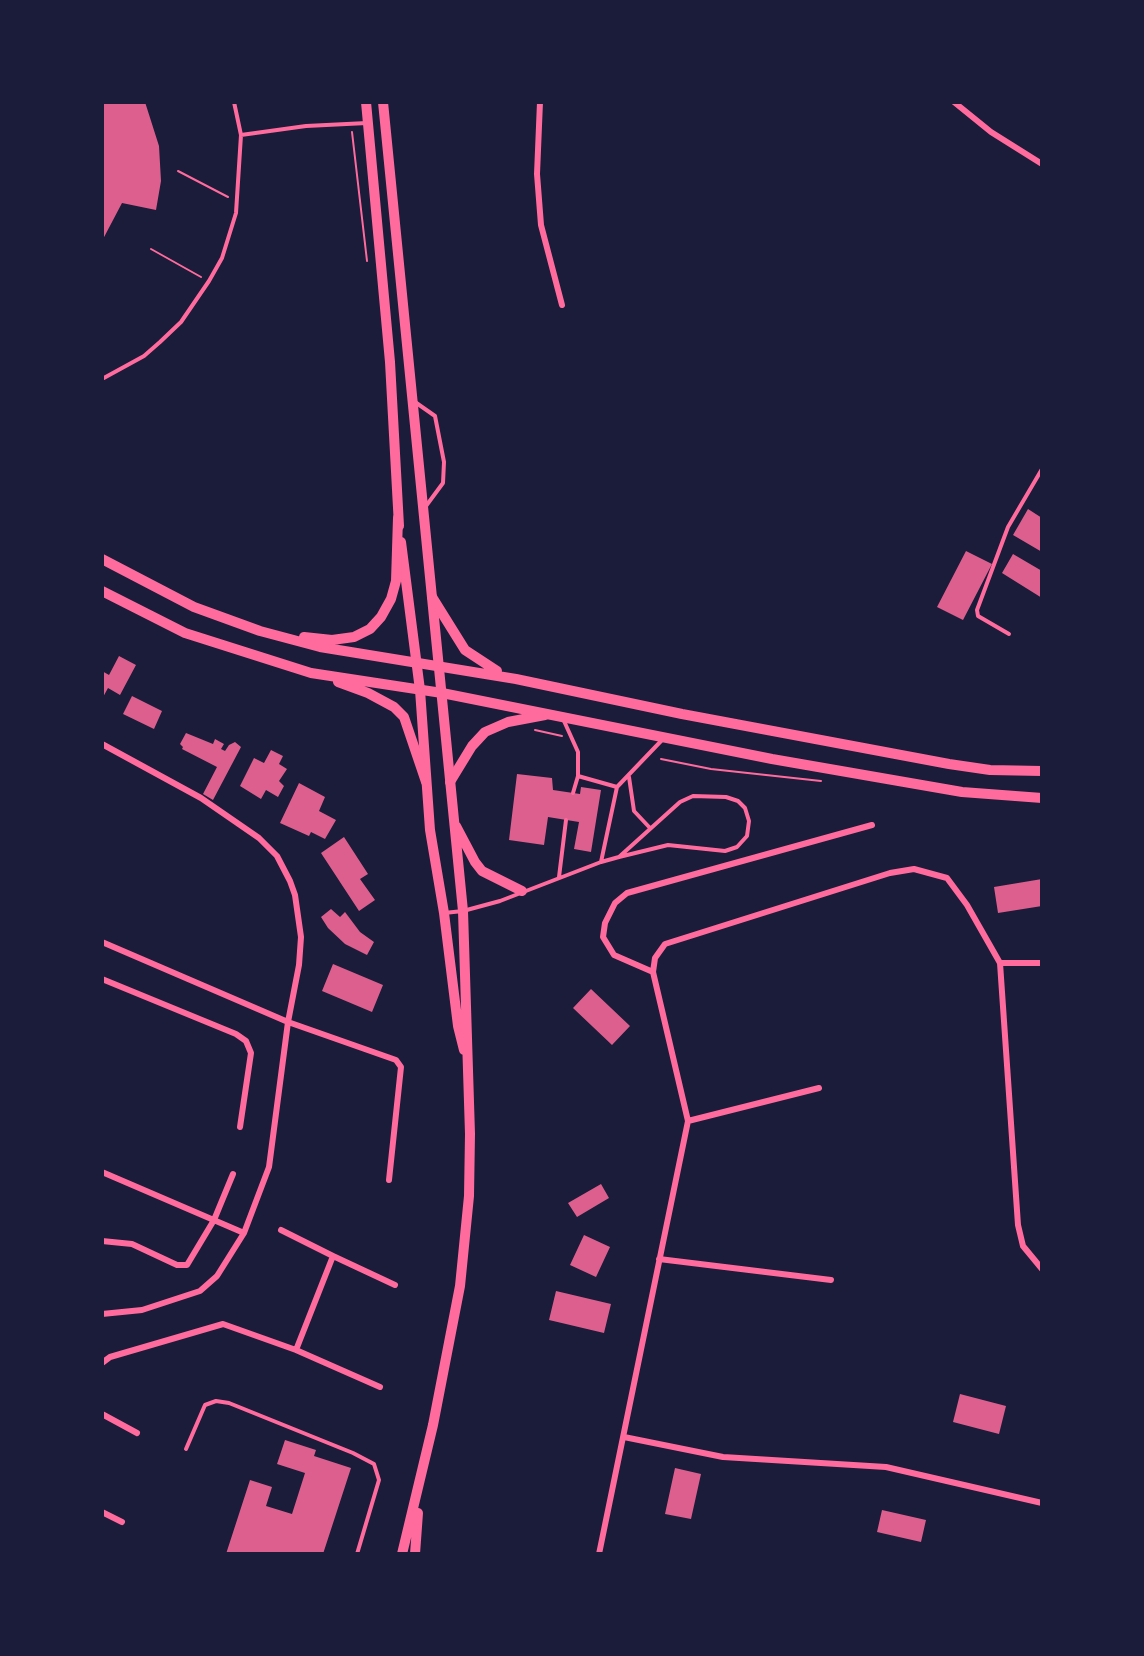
<!DOCTYPE html>
<style>
body{margin:0}
#map{position:relative;width:1144px;height:1656px;overflow:hidden;background:#1b1b3a;font-family:"Nunito Sans",sans-serif}
canvas{display:block}
.frame{position:absolute;inset:0;border:104px solid #1b1b3a;pointer-events:none}
</style>
<div id="map">
<canvas width="1144" height="1656"></canvas>
<div class="frame"></div>
</div>
<script>
const ctx = document.querySelector('canvas').getContext('2d');
ctx.lineJoin = 'round';
function paint(path, color) {
  ctx.fillStyle = color;
  ctx.fill(path, 'evenodd');
}
function poly(rows) {
  const path = new Path2D();
  for (const r of rows) {
    path.moveTo(r[0], r[1]);
    for (let i = 2; i < r.length; i += 2) path.lineTo(r[i], r[i + 1]);
  }
  return path;
}
function trace(path, color, width, dash) {
  ctx.strokeStyle = color;
  ctx.lineWidth = width;
  ctx.lineCap = dash ? 'butt' : 'round';
  ctx.setLineDash(dash || []);
  ctx.stroke(path);
}
const building = poly([
 [102,102,145,102,159,146,161,181,156,210,122,203,102,241],
 [1028,509,1042,518,1042,552,1013,535],
 [966,551,992,564,963,620,937,607],
 [1013,554,1042,571,1042,598,1002,573],
 [119,656,136,665,120,695,108,688,102,699,102,671,109,675],
 [132,696,162,711,154,729,123,714],
 [186,733,213,744,215,739,224,744,221,749,225,751,229,745,235,742,241,747,213,800,203,794,217,767,182,749,183,747,180,744],
 [271,750,283,756,279,764,287,769,279,781,284,786,278,797,266,790,261,799,240,786,254,758,264,763],
 [517,774,552,778,553,790,580,794,581,787,601,790,591,852,574,849,579,822,548,817,544,845,509,840],
 [299,783,325,797,319,811,336,820,325,839,311,832,309,836,280,823],
 [344,837,368,874,360,879,375,900,359,911,321,853],
 [1042,879,1042,906,998,913,994,887],
 [331,909,340,917,345,912,360,932,374,942,367,955,345,944,328,928,321,917],
 [333,964,383,985,372,1012,322,991],
 [591,989,630,1026,612,1045,573,1008],
 [601,1184,609,1198,577,1217,568,1203],
 [584,1235,610,1247,596,1277,570,1265],
 [556,1291,611,1304,604,1333,549,1320],
 [960,1394,1006,1406,999,1434,953,1422],
 [285,1440,316,1450,314,1456,351,1468,323,1554,226,1554,250,1480,272,1487,266,1506,292,1514,305,1473,277,1464],
 [675,1468,701,1474,691,1519,665,1514],
 [882,1510,926,1520,921,1542,877,1532]
]);
const path = poly([
 [352,132,367,261],
 [178,171,228,197],
 [151,249,201,277],
 [535,730,562,736],
 [661,759,711,769,821,781]
]);
const service = poly([
 [234,102,241,135,306,126,367,123],
 [102,379,144,356,160,342,181,322,209,281,222,258,236,213,241,135],
 [415,402,435,416,444,462,443,483,426,506],
 [1009,634,978,616,977,610,1008,527,1042,469],
 [564,721,578,752,578,776,617,787],
 [629,777,634,811,650,828],
 [573,793,578,776],
 [601,862,619,857,668,845,725,851,737,847,747,836,749,821,745,808,738,801,726,797,693,796,680,802,619,857],
 [559,877,566,820],
 [444,913,463,911,500,901,601,862,617,787,662,740],
 [186,1449,205,1405,216,1401,229,1403,353,1453,374,1464,379,1480,357,1554]
]);
const minor = poly([
 [540,102,537,174,541,225,562,305],
 [954,102,991,132,1042,164],
 [102,744,201,798,259,838,277,856,290,881,295,895,301,937,299,965,288,1022,269,1167,244,1233,217,1276,200,1291,142,1310,102,1314],
 [102,942,288,1022,396,1060,401,1067,389,1180],
 [1000,963,1042,963],
 [653,972,614,955,603,937,605,923,615,903,627,893,872,825],
 [102,979,236,1034,246,1041,251,1053,240,1127],
 [688,1121,819,1088],
 [102,1172,244,1233],
 [281,1230,333,1256,296,1350],
 [102,1241,132,1244,177,1265,187,1265,214,1220,233,1174],
 [333,1256,395,1285],
 [659,1259,831,1280],
 [102,1363,110,1357,223,1324,296,1350,380,1387],
 [102,1414,137,1433],
 [624,1437,723,1457,886,1467,1042,1503],
 [102,1512,122,1522],
 [599,1554,688,1121,653,972,655,958,665,944,890,873,914,869,947,878,967,905,1000,963,1018,1225,1023,1246,1042,1269]
]);
const tertiary = poly([
 [366,102,390,362,399,526],
 [383,102,463,911,470,1134,469,1196,460,1286,433,1425,402,1554],
 [401,542,420,690,430,830,444,913,458,1026,464,1050],
 [456,826,475,862,482,871,522,891],
 [415,1554,418,1513]
]);
const secondary = poly([
 [102,559,194,607,260,631,320,647,516,679,682,714,949,764,990,770,1042,771],
 [102,591,185,633,311,673,442,693,772,759,962,792,1042,798],
 [432,597,465,650,497,671],
 [304,637,332,640,354,637,370,629,381,617,391,599,396,581,398,518],
 [338,682,368,693,394,707,404,717,426,782],
 [450,782,472,746,485,732,508,722,545,715]
]);
paint(building, '#dd5f8e');
trace(path, '#ff6b9d', 2);
trace(service, '#ff6b9d', 4);
trace(minor, '#ff6b9d', 6);
trace(tertiary, '#ff6b9d', 10);
trace(secondary, '#ff6b9d', 10);
</script>
